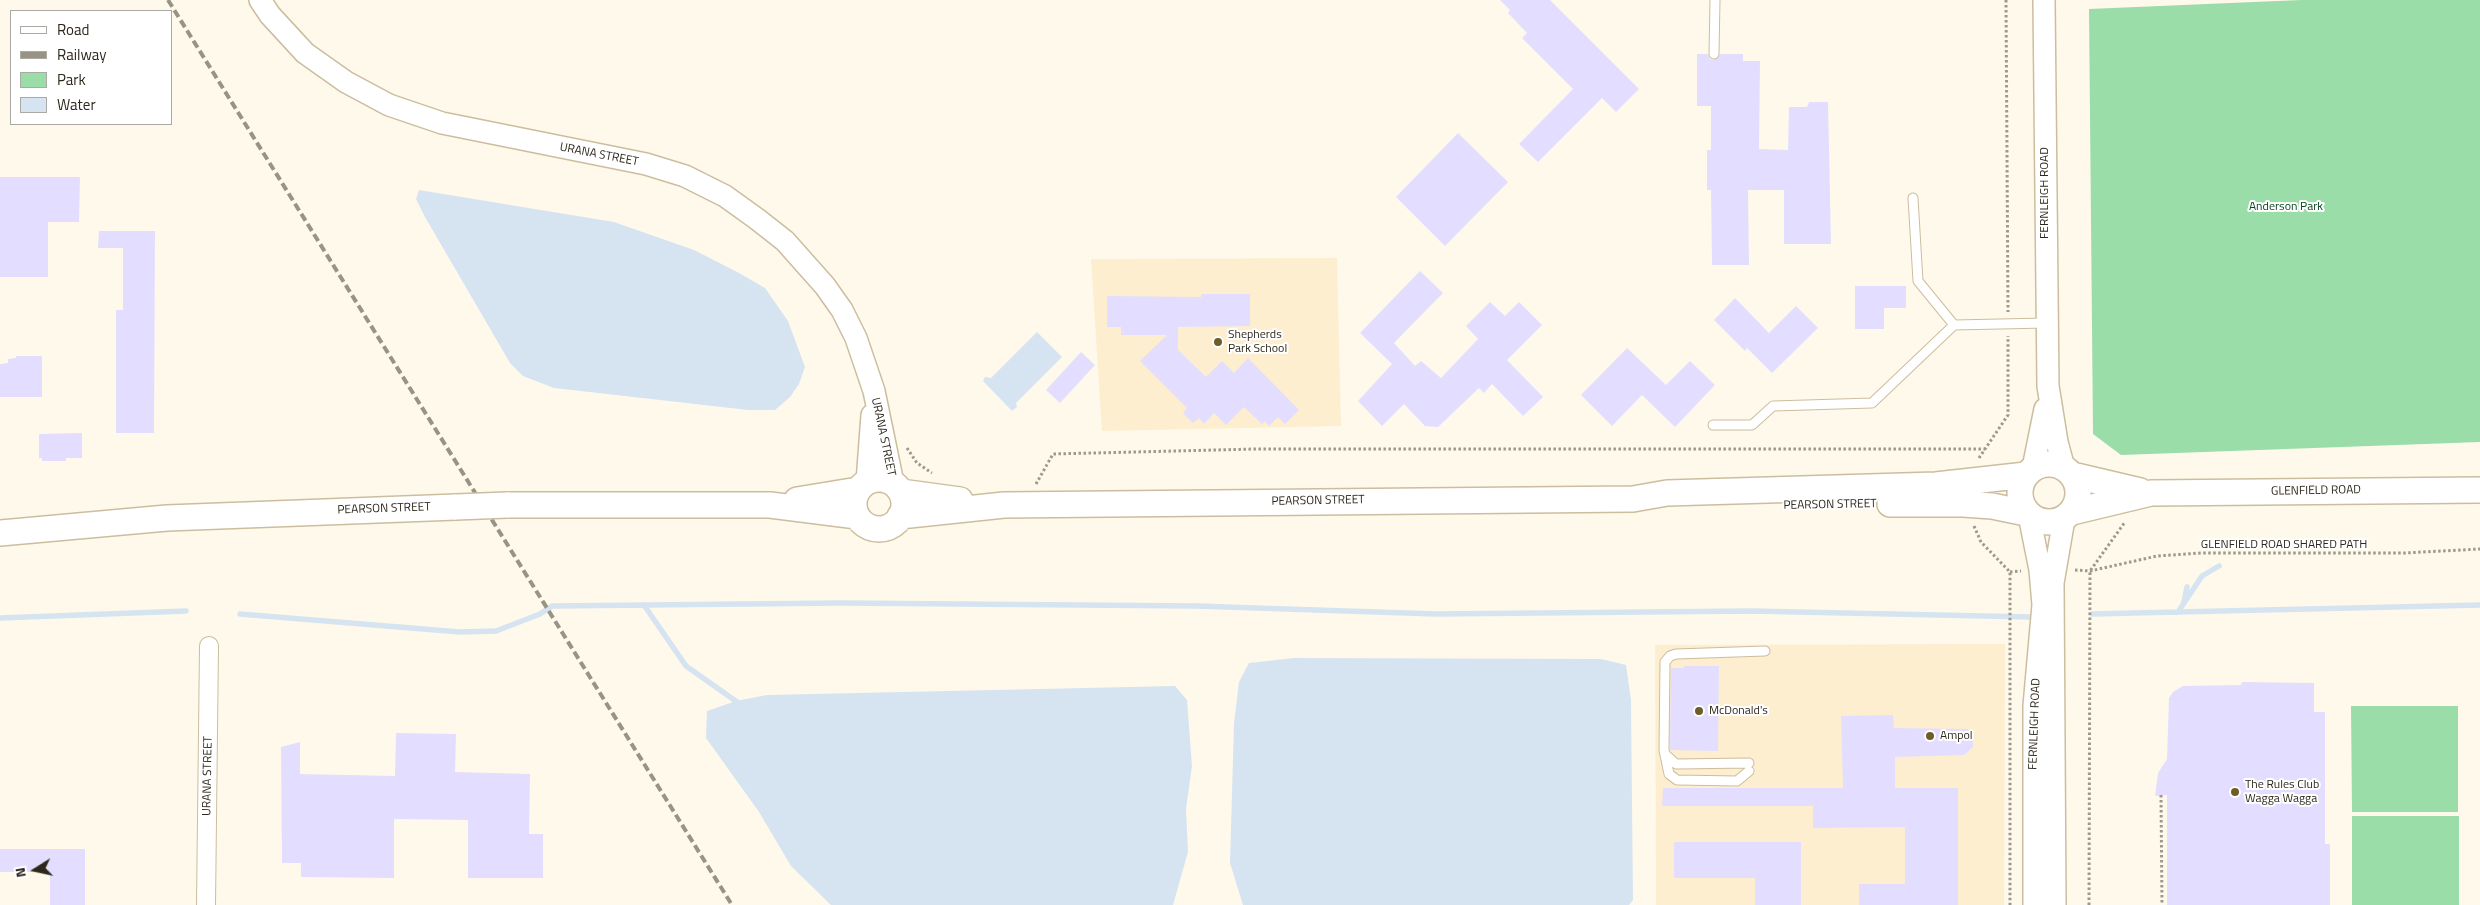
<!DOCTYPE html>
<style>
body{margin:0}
#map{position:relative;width:2480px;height:905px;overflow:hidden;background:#fff9ec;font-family:"Titillium Web",sans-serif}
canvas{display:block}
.legend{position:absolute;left:10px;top:10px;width:162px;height:115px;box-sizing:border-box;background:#fff;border:1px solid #aba9a4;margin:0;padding:6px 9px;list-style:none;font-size:15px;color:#2e281c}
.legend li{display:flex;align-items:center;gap:10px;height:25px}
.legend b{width:25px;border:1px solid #aba9a4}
.north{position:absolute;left:10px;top:845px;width:50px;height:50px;-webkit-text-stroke:4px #fff;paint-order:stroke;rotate:260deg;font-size:14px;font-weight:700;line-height:20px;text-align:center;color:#2e281c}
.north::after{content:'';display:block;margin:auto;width:18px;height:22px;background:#2e281c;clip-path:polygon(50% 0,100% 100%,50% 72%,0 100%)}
</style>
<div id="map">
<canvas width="2480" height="905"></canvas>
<ul class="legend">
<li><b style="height:6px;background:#fff"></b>Road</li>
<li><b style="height:6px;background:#999386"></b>Railway</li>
<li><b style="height:14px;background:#9bdda9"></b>Park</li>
<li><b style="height:14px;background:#d6e4f1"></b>Water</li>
</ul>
<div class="north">N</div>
</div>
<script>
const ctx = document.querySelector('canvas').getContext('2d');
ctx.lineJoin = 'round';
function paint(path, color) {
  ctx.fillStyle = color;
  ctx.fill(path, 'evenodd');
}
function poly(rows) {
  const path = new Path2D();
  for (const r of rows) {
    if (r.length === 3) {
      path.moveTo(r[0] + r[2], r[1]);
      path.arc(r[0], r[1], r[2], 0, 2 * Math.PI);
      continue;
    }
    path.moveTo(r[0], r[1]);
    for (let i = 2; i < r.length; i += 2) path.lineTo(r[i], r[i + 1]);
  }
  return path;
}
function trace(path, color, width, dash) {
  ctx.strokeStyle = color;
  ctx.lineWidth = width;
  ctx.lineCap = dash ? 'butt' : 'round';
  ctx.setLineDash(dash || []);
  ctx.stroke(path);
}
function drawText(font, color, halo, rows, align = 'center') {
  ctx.font = font + ' "Titillium Web",sans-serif';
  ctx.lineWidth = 4;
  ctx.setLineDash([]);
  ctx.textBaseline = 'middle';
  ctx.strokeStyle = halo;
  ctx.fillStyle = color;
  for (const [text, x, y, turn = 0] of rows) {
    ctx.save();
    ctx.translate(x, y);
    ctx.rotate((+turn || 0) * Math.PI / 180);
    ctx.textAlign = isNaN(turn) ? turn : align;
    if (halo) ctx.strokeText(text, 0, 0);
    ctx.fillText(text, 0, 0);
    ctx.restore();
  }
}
const built = poly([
 [1337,258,1341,426,1102,431,1091,259],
 [2005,644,2004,905,1656,905,1655,645]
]);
const green = poly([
 [2301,0,2480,0,2480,442,2121,455,2093,434,2089,9],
 [2351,706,2458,706,2458,812,2352,812],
 [2352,816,2459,816,2459,905,2352,905]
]);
const water = poly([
 [419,190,614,222,694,250,739,273,765,288,788,321,805,367,799,384,790,397,775,410,748,410,554,388,523,376,510,363,425,217,416,199],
 [1037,332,1062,357,1016,403,1017,407,1012,411,983,381,985,377,991,378],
 [1294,658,1601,659,1626,665,1631,700,1633,900,1629,905,1243,905,1230,863,1234,723,1239,682,1249,663],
 [1175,686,1187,700,1192,766,1186,809,1188,852,1173,905,831,905,791,866,759,812,706,738,707,711,736,701,767,695]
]);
const stream = poly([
 [2184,602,2187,587],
 [644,605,686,666,740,704],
 [2178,612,2202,576,2219,566],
 [240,614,460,632,496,631,540,614,552,606,840,603,1197,606,1436,614,1751,611,2031,617],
 [2092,614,2480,605],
 [0,618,186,611]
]);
const building = poly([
 [1500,0,1550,0,1639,89,1616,112,1602,98,1538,162,1519,144,1573,89,1522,38,1527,33,1508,13,1510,10],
 [1697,54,1708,54,1710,59,1714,60,1720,54,1743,54,1743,61,1760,61,1759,149,1788,150,1789,107,1807,107,1809,102,1828,102,1831,244,1784,244,1784,190,1748,190,1749,265,1712,265,1711,190,1707,190,1707,150,1711,150,1711,106,1697,106],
 [1458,133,1508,182,1445,246,1396,197],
 [0,177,80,177,79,222,48,222,48,277,0,277],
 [99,231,155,231,154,433,116,433,116,310,123,310,123,248,98,248],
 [1420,271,1443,293,1394,343,1415,366,1421,361,1441,378,1478,339,1466,326,1490,302,1505,316,1519,302,1542,325,1507,360,1543,397,1523,416,1492,384,1484,393,1479,388,1438,427,1425,426,1404,404,1382,426,1358,401,1392,364,1360,333],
 [1855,286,1906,286,1906,308,1884,308,1884,329,1855,329],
 [1201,294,1250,294,1250,326,1178,327,1178,350,1206,377,1222,361,1234,373,1248,358,1299,410,1285,424,1278,417,1269,426,1265,421,1262,424,1244,407,1226,425,1214,413,1204,424,1199,418,1193,423,1183,413,1187,408,1140,361,1167,335,1121,335,1121,327,1107,327,1107,296,1201,297],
 [1735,298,1769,333,1796,306,1818,328,1772,373,1747,348,1745,351,1714,320],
 [1627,348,1666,385,1690,361,1715,385,1675,427,1642,395,1612,426,1581,395],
 [1081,352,1095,365,1060,403,1046,390],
 [16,356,42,356,42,397,0,397,0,364,8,363,8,359,16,358],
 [82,433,82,458,66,458,66,461,42,461,42,458,39,458,39,434],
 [1684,666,1719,666,1718,751,1670,750,1671,668,1684,668],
 [2242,682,2314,683,2314,712,2325,712,2325,844,2330,844,2330,905,2167,905,2167,795,2155,796,2158,773,2167,759,2169,698,2173,692,2183,686,2241,685],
 [1893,715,1894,728,1968,729,1973,736,1973,747,1964,755,1895,757,1895,788,1958,788,1958,905,1859,905,1859,884,1905,884,1905,827,1813,828,1813,806,1662,806,1663,788,1843,788,1841,716],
 [396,733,456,734,455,772,530,774,529,834,543,834,543,878,468,878,468,820,394,819,394,878,301,877,301,863,282,863,281,747,300,742,300,774,395,776],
 [1674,842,1801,842,1801,905,1755,905,1755,878,1674,878],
 [0,849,85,849,85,905,50,905,50,872,0,872]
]);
const path = poly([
 [2006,0,2008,312],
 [907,448,917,463,932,473],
 [1979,458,2008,415,2008,336],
 [1036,484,1053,454,1256,449,1985,449],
 [1974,526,1981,542,2010,572,2010,905],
 [2075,570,2090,571,2157,556,2201,553,2404,553,2480,549],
 [2010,572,2021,571],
 [2161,795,2162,905],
 [2089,905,2090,571,2125,522]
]);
const service = poly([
 [1714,54,1715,0],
 [1913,198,1918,281,1954,325,2046,323],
 [1713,425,1752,425,1773,406,1872,403,1954,325],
 [1666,755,1676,764,1749,763],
 [1749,771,1737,781,1677,780,1669,774,1664,750,1665,662,1670,656,1676,654,1765,651]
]);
const minor = poly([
 [206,905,209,646]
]);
const tertiary = poly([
 [260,0,270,15,305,53,346,82,389,105,442,123,646,164,685,176,725,196,757,219,785,241,825,286,842,310,856,338,874,391,893,483],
 [2044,0,2048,386,2057,442,2064,468],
 [2033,468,2045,409],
 [867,482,872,415],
 [2029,515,2040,570,2043,605,2034,706,2034,905],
 [2055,905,2053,583,2064,519]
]);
const secondary = poly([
 [2049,493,29],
 [2072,475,2140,491],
 [879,504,25],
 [901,492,960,500],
 [797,500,858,490],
 [1890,504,1963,504,1992,506,2026,513],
 [507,505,770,505,857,516],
 [2072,512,2151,493,2480,490],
 [900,516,1004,505,1633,499,1667,493,1936,485,2026,475],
 [0,533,167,518,456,507]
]);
const rail = poly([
 [168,0,732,905]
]);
const secondaryBridge = poly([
 [456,507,507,505]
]);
const markers = [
 [1218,342,5,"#6c5d2a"],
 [1699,711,5,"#6c5d2a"],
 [1930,736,5,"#6c5d2a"],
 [2235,792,5,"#6c5d2a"]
];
const streetNames = [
 ["URANA STREET",599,155,11],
 ["FERNLEIGH ROAD",2045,193,-90],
 ["URANA STREET",883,437,78],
 ["GLENFIELD ROAD",2316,491,-1],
 ["PEARSON STREET",1318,501,-1],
 ["PEARSON STREET",1830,505,-1],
 ["PEARSON STREET",384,509,-2],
 ["GLENFIELD ROAD SHARED PATH",2284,545],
 ["FERNLEIGH ROAD",2035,724,-88],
 ["URANA STREET",208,776,-89]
];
const parkNames = [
 ["Anderson Park",2286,207]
];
const poiNames = [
 ["Shepherds",1228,335],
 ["Park School",1228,349],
 ["McDonald's",1709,711],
 ["Ampol",1940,736],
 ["The Rules Club",2245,785],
 ["Wagga Wagga",2245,799]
];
paint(built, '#fdeecf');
paint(green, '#9bdda9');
paint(water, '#d6e4f1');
trace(stream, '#d6e4f1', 5.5);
paint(building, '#e3deff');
trace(service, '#ccbd9e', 11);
trace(minor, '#ccbd9e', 20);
trace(tertiary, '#ccbd9e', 24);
trace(secondary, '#ccbd9e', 28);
trace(path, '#9f998c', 3, [2.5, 2.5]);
trace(service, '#fff', 9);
trace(minor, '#fff', 18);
trace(tertiary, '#fff', 21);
trace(secondary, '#fff', 25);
trace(rail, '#999386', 4, [8, 4]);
trace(secondaryBridge, '#ccbd9e', 28, []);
trace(secondaryBridge, '#fff', 25);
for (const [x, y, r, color] of markers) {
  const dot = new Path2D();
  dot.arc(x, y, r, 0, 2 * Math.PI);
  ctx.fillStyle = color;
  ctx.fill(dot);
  trace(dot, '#fff', 2);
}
drawText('12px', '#2e281c', '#fff', streetNames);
drawText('12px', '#084620', '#fff', parkNames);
drawText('12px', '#2e281c', '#fff', poiNames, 'left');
</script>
